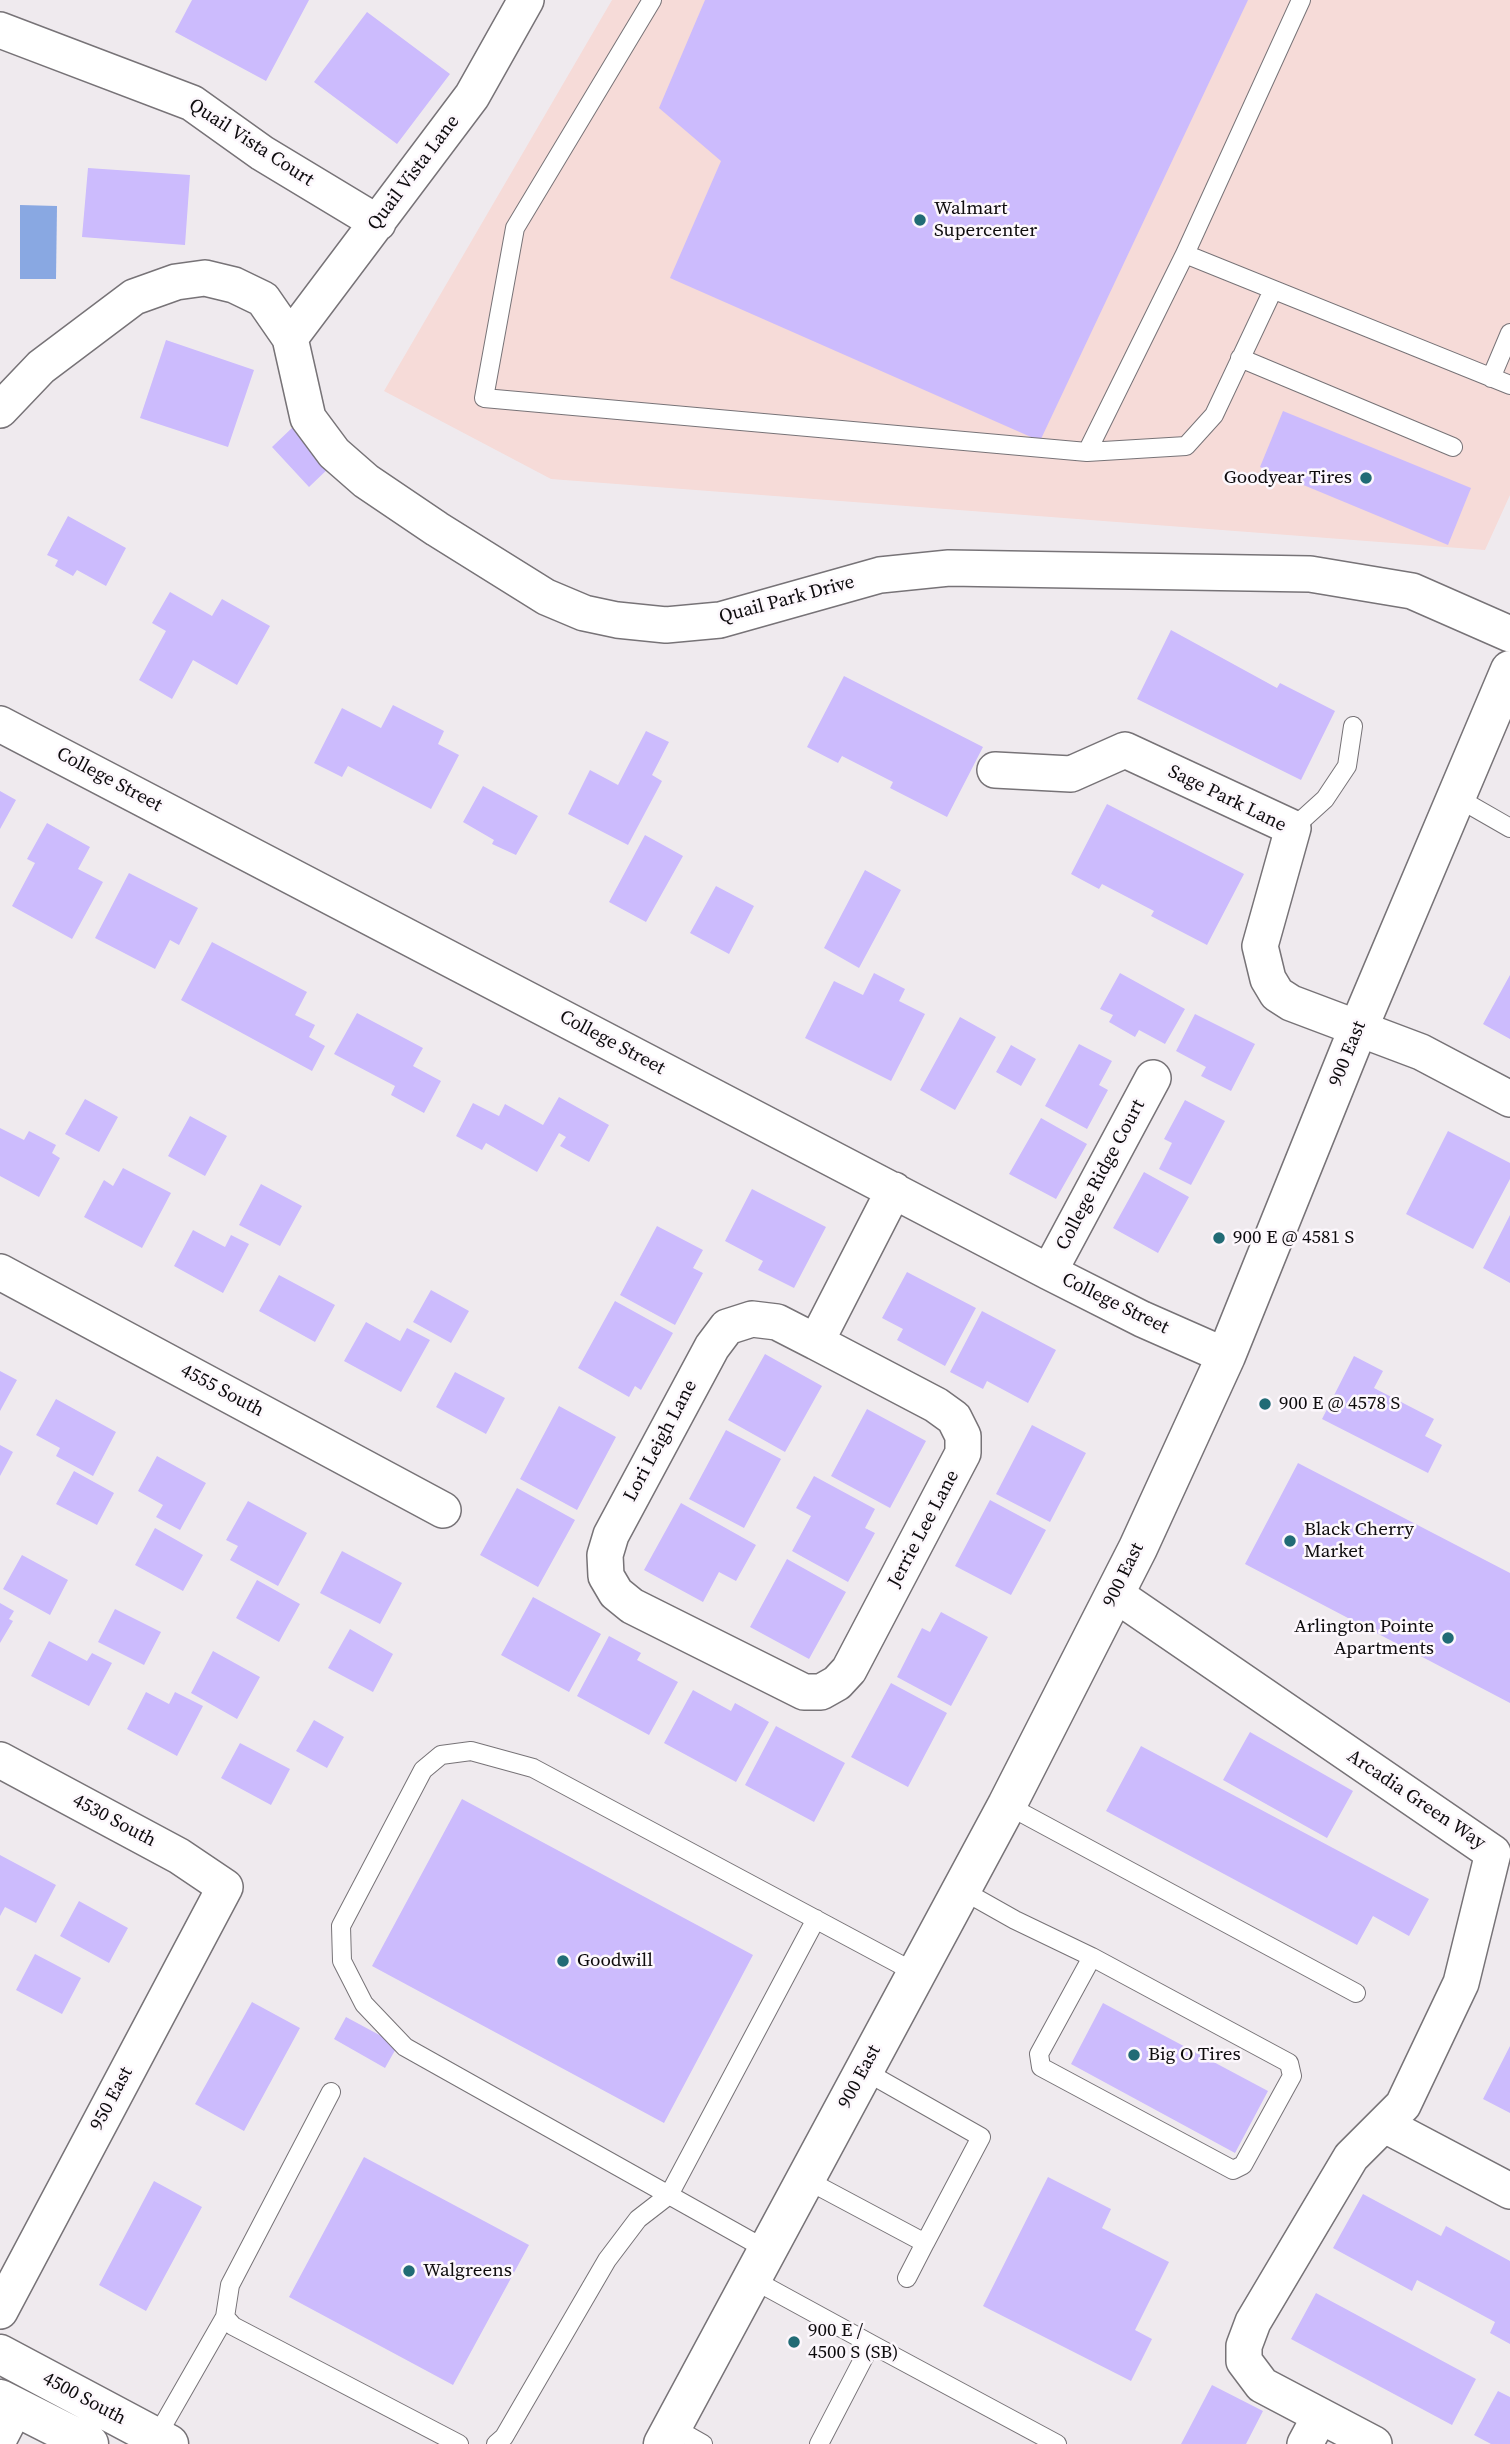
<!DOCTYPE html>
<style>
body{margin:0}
canvas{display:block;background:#efeaee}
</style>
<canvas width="1510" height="2444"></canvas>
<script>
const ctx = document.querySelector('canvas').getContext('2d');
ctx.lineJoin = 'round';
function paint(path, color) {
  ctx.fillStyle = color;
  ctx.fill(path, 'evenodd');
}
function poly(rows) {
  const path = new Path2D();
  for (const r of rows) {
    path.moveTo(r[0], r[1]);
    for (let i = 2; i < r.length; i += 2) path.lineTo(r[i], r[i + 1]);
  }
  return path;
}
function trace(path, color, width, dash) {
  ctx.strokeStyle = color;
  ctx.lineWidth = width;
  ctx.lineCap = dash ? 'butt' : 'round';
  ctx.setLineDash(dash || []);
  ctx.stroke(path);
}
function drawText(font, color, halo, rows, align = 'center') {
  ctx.font = font + ' "Source Serif 4",serif';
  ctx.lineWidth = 5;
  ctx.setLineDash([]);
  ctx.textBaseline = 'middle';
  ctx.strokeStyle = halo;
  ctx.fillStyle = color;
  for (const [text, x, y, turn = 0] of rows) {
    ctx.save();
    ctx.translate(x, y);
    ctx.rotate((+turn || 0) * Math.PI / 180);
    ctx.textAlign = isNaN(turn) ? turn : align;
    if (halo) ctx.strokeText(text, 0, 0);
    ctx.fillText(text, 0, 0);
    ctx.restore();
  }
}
const commercial = poly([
 [612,0,1510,0,1510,495,1485,550,551,479,384,391]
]);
const water = poly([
 [20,205,57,206,56,279,20,279]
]);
const building = poly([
 [192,0,309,0,266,81,175,32],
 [705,0,1248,0,1040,441,670,278,721,161,659,108],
 [367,12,450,74,397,144,314,82],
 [88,168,190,175,185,245,82,237],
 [166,340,254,370,228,447,140,418],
 [1283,411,1471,488,1448,545,1260,467],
 [294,426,331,466,309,487,272,447],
 [68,516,126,548,106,586,77,570,73,576,55,566,58,560,47,555],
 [170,592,212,616,222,599,270,626,237,685,193,660,172,699,139,680,166,631,152,623],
 [1171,630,1277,688,1280,683,1335,711,1301,780,1137,699],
 [844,676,983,747,947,817,890,788,893,782,842,756,838,763,807,747],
 [393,705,444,731,438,744,459,755,431,809,348,766,342,777,314,763,342,708,381,728],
 [646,731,669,742,652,775,662,781,628,845,568,814,590,770,618,785],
 [483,786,538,816,516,855,492,844,494,840,463,822],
 [0,791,16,800,0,829],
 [1107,804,1244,874,1207,945,1151,916,1154,911,1102,884,1099,889,1071,874],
 [47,823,90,847,78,869,103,882,72,939,12,906,35,863,27,859],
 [645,835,683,856,646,922,609,902],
 [865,870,901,890,859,968,824,948],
 [129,873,198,908,179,945,170,940,155,969,95,938],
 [716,886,754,906,729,954,690,933],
 [212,942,307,992,295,1015,315,1025,309,1037,325,1046,312,1071,181,1000],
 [874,973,905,989,899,1001,925,1014,891,1081,805,1038,834,981,863,995],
 [1120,973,1185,1009,1165,1044,1139,1030,1135,1037,1109,1022,1113,1015,1100,1009],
 [1510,975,1510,1039,1483,1024],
 [357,1013,423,1048,413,1066,441,1081,424,1113,391,1095,395,1086,334,1054],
 [1195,1014,1255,1044,1231,1091,1201,1076,1206,1067,1176,1051],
 [960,1017,996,1037,955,1110,920,1090],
 [1079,1044,1112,1061,1099,1085,1108,1090,1087,1129,1045,1106],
 [1011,1045,1036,1059,1021,1086,996,1072],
 [559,1097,609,1125,589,1162,560,1146,566,1137,559,1133,537,1172,486,1143,482,1150,456,1136,473,1103,499,1116,505,1104,543,1125],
 [85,1099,118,1117,99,1152,65,1134],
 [1185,1100,1225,1121,1191,1185,1159,1169,1172,1143,1164,1139],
 [190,1116,227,1136,205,1176,168,1156],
 [1041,1118,1087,1144,1056,1199,1009,1174],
 [0,1128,24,1140,29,1131,56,1145,52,1153,60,1158,39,1197,0,1176],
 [1448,1131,1510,1163,1510,1179,1473,1249,1406,1214],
 [123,1168,171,1193,142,1248,84,1217,104,1180,113,1186],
 [1144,1172,1189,1197,1158,1253,1113,1228],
 [261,1184,302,1206,280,1246,239,1225],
 [752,1189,826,1227,794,1288,758,1270,763,1261,725,1241],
 [1510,1215,1510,1283,1483,1268],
 [657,1226,703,1250,693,1268,703,1273,675,1325,620,1295],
 [193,1230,225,1247,231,1235,249,1244,223,1293,174,1266],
 [907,1272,976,1308,945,1366,897,1340,903,1329,882,1318],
 [279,1275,335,1305,315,1342,259,1311],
 [431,1290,469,1311,451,1343,413,1322],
 [615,1301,673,1333,641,1390,635,1386,629,1397,578,1368],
 [982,1311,1056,1350,1028,1403,987,1381,983,1389,950,1372],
 [366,1322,400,1341,407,1328,430,1340,401,1392,344,1361],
 [765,1354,822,1386,785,1452,728,1420],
 [1354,1356,1383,1371,1374,1388,1434,1419,1425,1436,1442,1445,1428,1473,1322,1419],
 [0,1371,17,1380,0,1411],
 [455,1372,505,1398,486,1434,436,1407],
 [56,1399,116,1432,93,1476,56,1456,60,1448,36,1435],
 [559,1406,616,1437,577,1510,520,1479],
 [867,1409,926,1441,890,1508,831,1476],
 [1032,1425,1086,1453,1050,1522,996,1494],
 [726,1430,781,1459,744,1528,689,1499],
 [0,1445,13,1452,0,1476],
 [157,1456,206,1483,180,1530,156,1517,163,1505,138,1491],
 [1298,1463,1510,1573,1510,1703,1245,1564],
 [74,1471,114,1493,97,1525,56,1504],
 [814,1476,875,1509,865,1528,875,1533,848,1582,792,1551,811,1516,796,1508],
 [517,1488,575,1520,538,1587,480,1555],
 [990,1500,1046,1530,1011,1595,955,1566],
 [248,1501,307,1533,278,1586,230,1560,238,1546,226,1540],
 [681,1503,756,1545,736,1581,719,1572,703,1602,644,1570],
 [155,1528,203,1555,183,1591,135,1565],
 [342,1551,402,1583,380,1624,320,1593],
 [22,1555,68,1580,50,1615,3,1589],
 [787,1559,846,1592,809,1659,750,1627],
 [257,1580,300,1604,279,1642,236,1618],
 [533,1597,601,1634,569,1692,501,1655],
 [0,1603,14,1611,9,1619,13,1621,0,1643],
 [115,1609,161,1632,144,1665,98,1642],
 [941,1612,988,1637,951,1706,897,1677,922,1628,930,1632],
 [350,1629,393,1654,373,1692,328,1668],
 [609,1636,641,1653,637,1660,678,1682,649,1735,577,1696],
 [49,1641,87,1661,92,1653,112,1663,89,1706,31,1676],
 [213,1651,260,1677,237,1719,191,1693],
 [891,1683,947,1713,908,1787,851,1757],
 [693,1690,731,1711,735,1703,769,1722,736,1782,664,1743],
 [146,1692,169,1704,175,1692,203,1706,177,1756,127,1729],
 [314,1720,344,1737,327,1768,296,1751],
 [776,1726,845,1763,814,1822,745,1785],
 [1250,1732,1353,1791,1327,1838,1223,1780],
 [240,1743,290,1769,271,1805,221,1778],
 [1141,1746,1429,1899,1409,1936,1373,1916,1357,1945,1106,1811],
 [462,1799,753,1955,664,2123,372,1966],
 [0,1855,56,1885,36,1923,5,1907,0,1916],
 [79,1901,128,1928,109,1963,60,1936],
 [35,1954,81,1978,62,2014,16,1990],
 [252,2002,300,2028,244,2131,195,2104],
 [1103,2003,1268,2091,1235,2153,1071,2064],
 [346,2017,398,2045,385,2068,334,2039],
 [1510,2046,1510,2113,1483,2099],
 [364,2157,529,2245,453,2385,289,2297],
 [1048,2177,1111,2209,1102,2228,1169,2262,1135,2330,1152,2339,1131,2381,983,2306],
 [154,2181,202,2207,146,2311,99,2285],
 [1363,2194,1441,2236,1446,2226,1510,2261,1510,2344,1490,2333,1495,2322,1417,2280,1412,2291,1333,2248],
 [1316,2293,1476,2379,1452,2425,1291,2339],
 [1212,2385,1263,2411,1246,2444,1181,2444],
 [1498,2391,1510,2397,1510,2444,1491,2444,1474,2435]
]);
const service = poly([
 [652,0,515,228,484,398,1087,452,1185,254,1510,385],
 [1185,254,1301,0],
 [1240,358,1453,447],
 [1491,378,1510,333],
 [1087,452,1186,446,1214,415,1273,290],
 [1456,797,1510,828],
 [1293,828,1325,799,1347,766,1353,726],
 [1007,1805,1356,1993],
 [960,1889,1015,1920,1092,1957,1289,2063,1292,2076,1243,2165,1233,2170,1041,2067,1039,2054,1092,1957],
 [331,2092,230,2285,225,2317,233,2326,459,2444],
 [805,2179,925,2243,981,2137,863,2070],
 [767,2250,405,2047,364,2004,342,1961,341,1926,423,1770,441,1755,471,1751,533,1768,916,1973],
 [907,2278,925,2243],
 [752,2279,871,2344,819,2444],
 [871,2344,1057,2444],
 [673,2427,703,2444],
 [154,2441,225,2317],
 [496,2444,504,2437,607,2260,638,2219,669,2195,816,1919]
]);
const minor = poly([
 [0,30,192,103,262,153,378,223],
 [290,338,472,96,526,0],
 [0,410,41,367,134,297,176,282,205,278,234,285,263,299,290,338,308,418,334,453,366,481,437,529,546,597,584,613,617,620,666,625,720,620,880,575,949,568,1310,574,1412,591,1510,634],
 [0,724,1049,1272,1142,1319,1226,1356],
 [995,770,1071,774,1125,750,1293,828,1260,946,1268,979,1277,994,1291,1003,1421,1052,1510,1099],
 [0,1272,443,1510],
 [1049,1272,1153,1078],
 [816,1342,936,1405,954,1418,963,1436,963,1453,849,1670,837,1683,821,1692,804,1692,632,1606,616,1593,606,1576,605,1555,611,1535,712,1347,727,1327,752,1319,777,1322,816,1342,894,1190],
 [1115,1594,1493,1853],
 [0,1760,179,1856,225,1887,0,2311],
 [1385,2125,1510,2191],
 [0,2437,15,2408],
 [1305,2444,1320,2416],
 [1374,2444,1262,2385,1244,2361,1244,2346,1253,2322,1351,2157,1403,2105,1461,1983,1493,1853]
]);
const secondary = poly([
 [0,2354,169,2444],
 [0,2399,89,2444],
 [663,2444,1007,1805,1138,1548,1226,1356,1358,1029,1510,670]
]);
const markers = [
 [920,220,7,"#216b75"],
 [1366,478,7,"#216b75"],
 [1219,1238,7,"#216b75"],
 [1265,1404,7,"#216b75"],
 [1290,1541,7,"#216b75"],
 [1448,1638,7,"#216b75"],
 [563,1961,7,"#216b75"],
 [1134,2055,7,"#216b75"],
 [409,2271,7,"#216b75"],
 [794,2342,7,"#216b75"]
];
const streetNames = [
 ["Quail Vista Court",251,143,33],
 ["Quail Vista Lane",414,173,-53],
 ["Quail Park Drive",787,600,-15],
 ["College Street",109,780,28],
 ["Sage Park Lane",1227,799,26],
 ["College Street",612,1043,28],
 ["900 East",1348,1054,-68],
 ["College Ridge Court",1101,1175,-62],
 ["College Street",1115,1304,26],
 ["4555 South",222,1391,28],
 ["Lori Leigh Lane",661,1441,-62],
 ["Jerrie Lee Lane",924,1529,-62],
 ["900 East",1124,1575,-64],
 ["Arcadia Green Way",1416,1800,34],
 ["4530 South",114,1821,28],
 ["900 East",860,2077,-62],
 ["950 East",112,2099,-62],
 ["4500 South",84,2399,28]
];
const poiNames = [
 ["Walmart",934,209],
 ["Supercenter",934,231],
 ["Goodyear Tires",1352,478,"right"],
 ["900 E @ 4581 S",1233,1238],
 ["900 E @ 4578 S",1279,1404],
 ["Black Cherry",1304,1530],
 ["Market",1304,1552],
 ["Arlington Pointe",1434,1627,"right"],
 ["Apartments",1434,1649,"right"],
 ["Goodwill",577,1961],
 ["Big O Tires",1148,2055],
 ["Walgreens",423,2271],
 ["900 E /",808,2331],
 ["4500 S (SB)",808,2353]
];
paint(commercial, '#f6dbd8');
paint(water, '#89a8e2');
paint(building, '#ccbbfd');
trace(service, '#777377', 20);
trace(minor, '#777377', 38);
trace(secondary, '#777377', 41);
trace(service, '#fff', 18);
trace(minor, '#fff', 35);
trace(secondary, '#fff', 38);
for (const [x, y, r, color] of markers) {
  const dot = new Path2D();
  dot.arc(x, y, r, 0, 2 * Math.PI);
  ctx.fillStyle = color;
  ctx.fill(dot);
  trace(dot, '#fcf7fc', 2.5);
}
drawText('19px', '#0d0b0d', '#fcf7fc', streetNames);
drawText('19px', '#0d0b0d', '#fcf7fc', poiNames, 'left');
</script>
